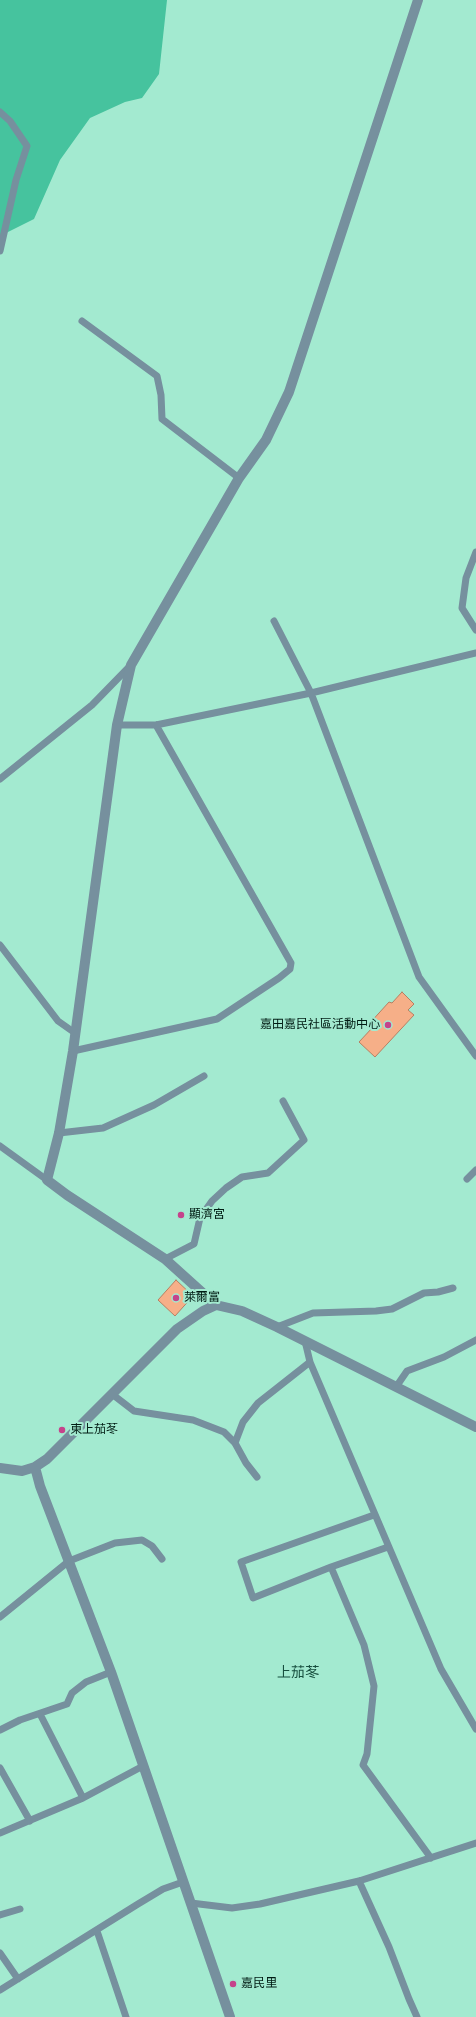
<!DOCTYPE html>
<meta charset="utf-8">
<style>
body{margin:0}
canvas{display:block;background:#a3ead0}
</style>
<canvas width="476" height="2017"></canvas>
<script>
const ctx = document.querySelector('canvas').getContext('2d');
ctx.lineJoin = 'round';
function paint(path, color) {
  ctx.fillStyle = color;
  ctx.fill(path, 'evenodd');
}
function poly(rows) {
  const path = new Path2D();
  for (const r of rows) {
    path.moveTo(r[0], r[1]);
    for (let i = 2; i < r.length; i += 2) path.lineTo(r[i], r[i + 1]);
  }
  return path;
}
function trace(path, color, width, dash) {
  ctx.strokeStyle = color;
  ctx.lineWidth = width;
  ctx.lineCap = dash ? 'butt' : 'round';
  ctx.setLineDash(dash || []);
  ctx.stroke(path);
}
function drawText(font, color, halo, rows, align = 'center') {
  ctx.font = font + ' "Source Serif 4","Noto Sans TC",serif';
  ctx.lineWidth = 4;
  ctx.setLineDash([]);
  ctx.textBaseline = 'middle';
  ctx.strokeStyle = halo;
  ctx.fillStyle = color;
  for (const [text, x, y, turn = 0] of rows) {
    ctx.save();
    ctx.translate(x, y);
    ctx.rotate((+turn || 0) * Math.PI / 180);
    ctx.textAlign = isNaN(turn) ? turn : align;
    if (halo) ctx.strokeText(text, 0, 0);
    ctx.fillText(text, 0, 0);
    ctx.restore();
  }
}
const forest = poly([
 [0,0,167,0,159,74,142,98,125,102,90,118,60,160,34,219,0,236]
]);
const building = poly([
 [402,992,414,1004,408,1010,414,1015,375,1057,359,1042,373,1027,369,1024,389,1002,392,1003,402,992],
 [176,1280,193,1296,175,1316,158,1300,176,1280]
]);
const service = poly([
 [0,112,10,121,27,146,16,180,0,251],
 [82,321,157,376,161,395,162,419,239,478],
 [476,552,466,578,462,608,476,630],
 [274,621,311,693,419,977,476,1056],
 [117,725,156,725,311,693,476,653],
 [0,779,92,705,131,665],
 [0,945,58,1021,75,1033],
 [73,1051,217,1019,279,978,290,969,291,963,156,725],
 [59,1133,103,1128,154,1105,204,1076],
 [0,1146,47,1180],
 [467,1179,476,1170],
 [165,1259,194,1244,200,1218,212,1201,226,1188,242,1177,268,1173,304,1140,283,1101],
 [277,1327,313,1313,376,1311,392,1309,424,1293,438,1292,453,1288],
 [305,1341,310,1362,441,1669,476,1729],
 [396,1387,407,1371,444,1357,476,1340],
 [112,1394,134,1411,193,1420,224,1432,235,1443,246,1463,257,1477],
 [235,1443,243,1422,258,1403,310,1362],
 [374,1515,241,1562,253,1598,331,1567,388,1547],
 [331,1567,364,1645,374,1686,367,1754,363,1765,431,1858],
 [0,1617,69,1561,115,1543,142,1540,152,1546,162,1559],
 [40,1714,83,1798],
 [0,1730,20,1720,67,1704,72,1693,86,1682,111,1672],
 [0,1768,30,1821],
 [0,1833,83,1798,143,1766],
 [359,1881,389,1947,409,1999,417,2017],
 [191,1903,232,1908,260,1904,359,1881,476,1843],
 [0,1915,20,1909],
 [97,1931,126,2017],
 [0,1953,18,1979],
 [0,1990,138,1904,163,1889,183,1882]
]);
const tertiary = poly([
 [216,1305,165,1259,67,1195,47,1180,59,1133,73,1051,117,725,131,665,239,478,266,440,289,392,418,0],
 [35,1467,40,1486,111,1672,230,2017],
 [0,1468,22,1471,35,1467,47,1459,177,1329,203,1311,216,1305,242,1311,277,1327,476,1427]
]);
const markers = [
 [388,1025,4,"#c5438b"],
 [181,1215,4,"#c5438b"],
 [176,1298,4,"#c5438b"],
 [62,1430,4,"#c5438b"],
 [233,1984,4,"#c5438b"]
];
const poiNames = [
 ["嘉田嘉民社區活動中心",380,1025,"right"],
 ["顯濟宮",189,1215],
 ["萊爾富",184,1298],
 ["東上茄苳",70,1430],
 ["嘉民里",241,1984]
];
const quarterNames = [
 ["上茄苳",298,1673]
];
paint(forest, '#46c39e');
paint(building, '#f6af88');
trace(building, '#b67f62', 1);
trace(service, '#76909e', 7);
trace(tertiary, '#76909e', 10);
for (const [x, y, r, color] of markers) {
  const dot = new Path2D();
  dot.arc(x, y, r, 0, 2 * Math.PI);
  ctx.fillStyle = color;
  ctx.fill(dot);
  trace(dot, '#a3ead0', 1.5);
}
drawText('12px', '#001b13', '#a3ead0', poiNames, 'left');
drawText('14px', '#174e3e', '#a3ead0', quarterNames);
</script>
